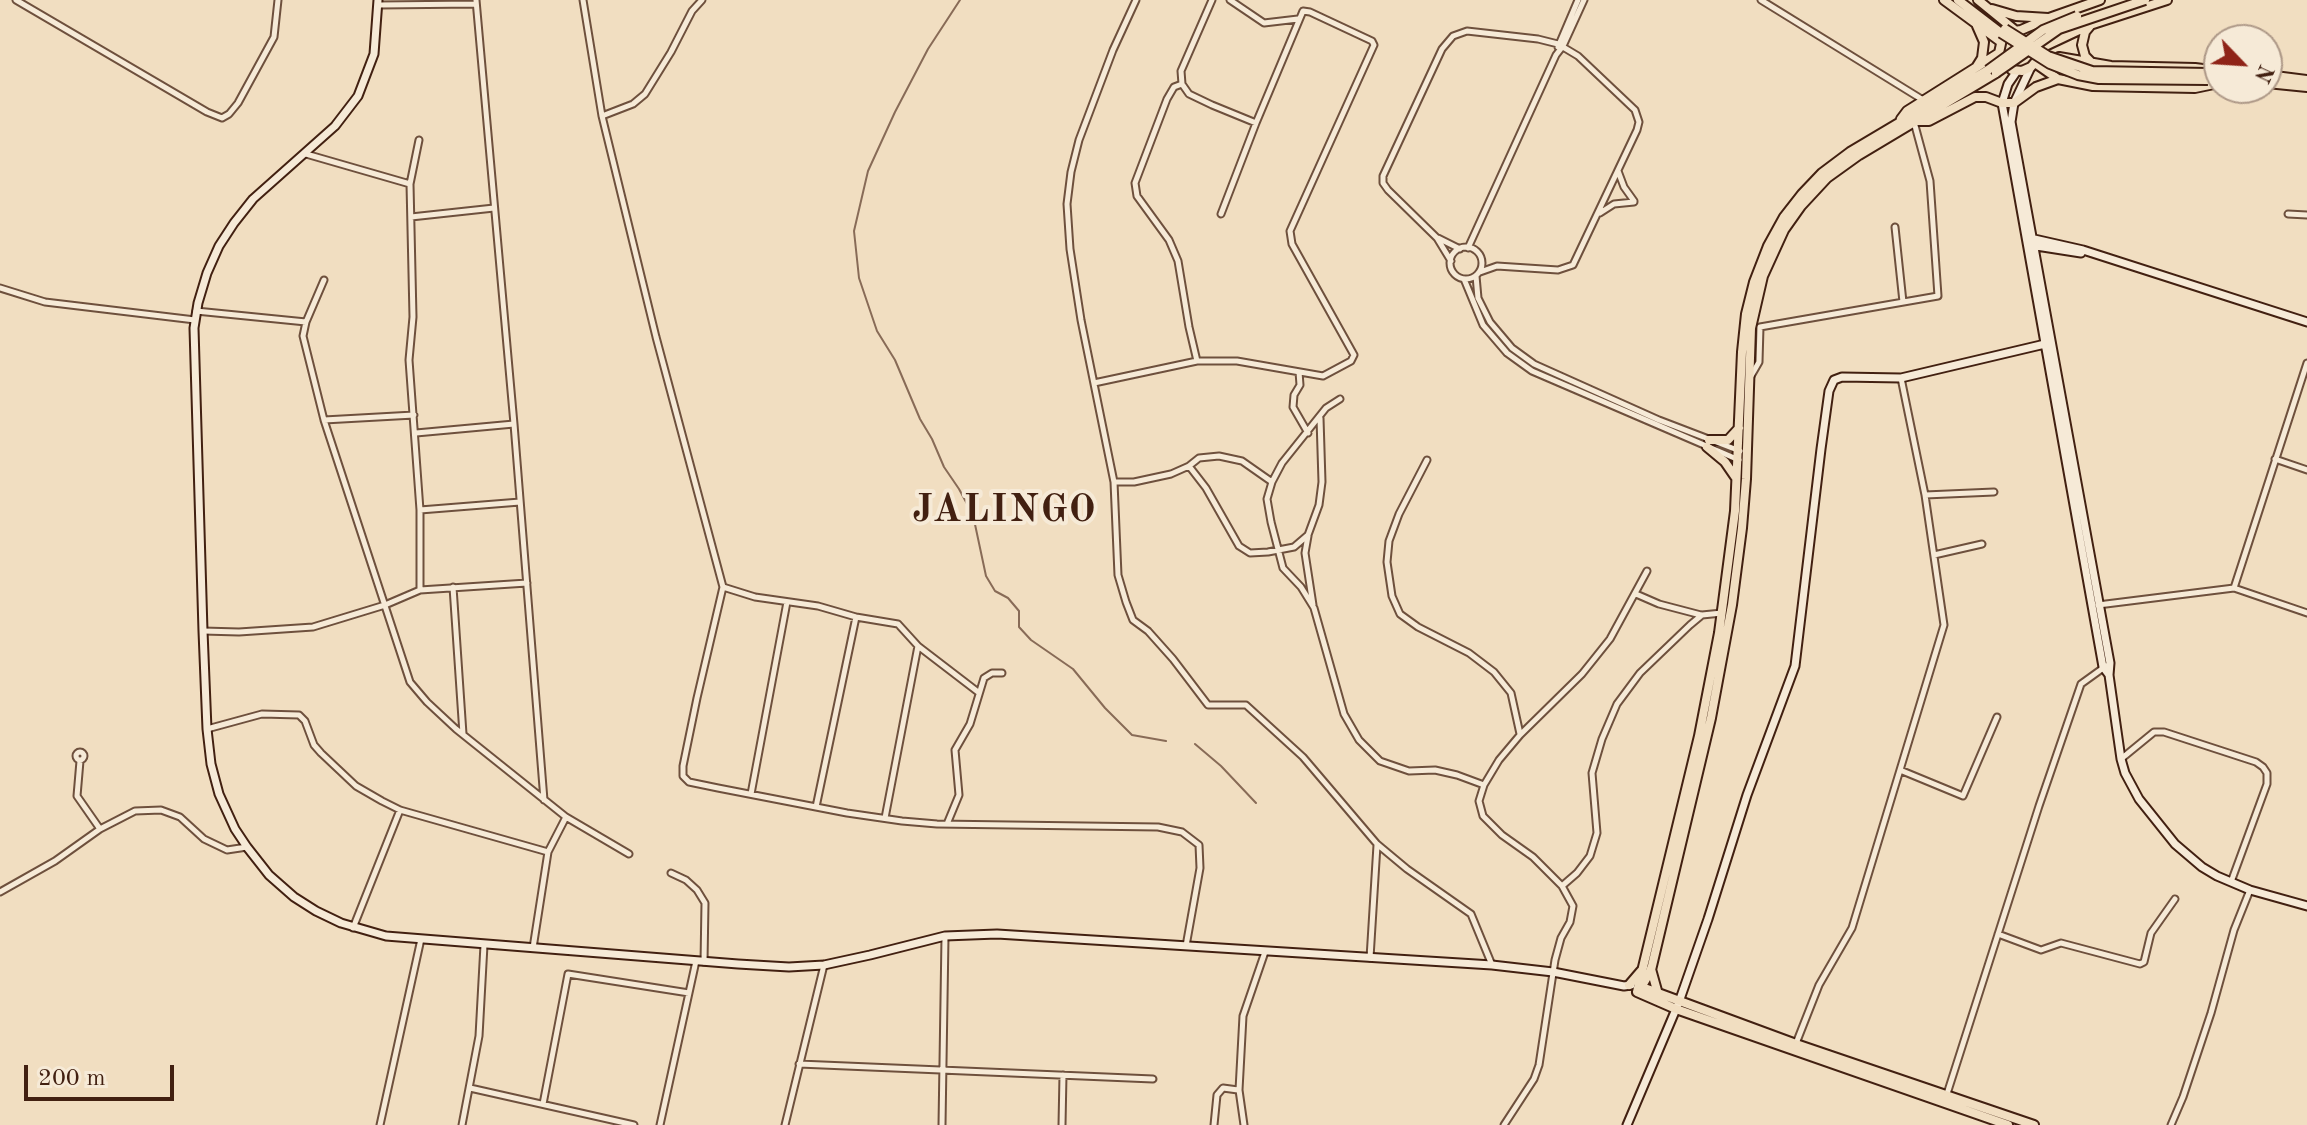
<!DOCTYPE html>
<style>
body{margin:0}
#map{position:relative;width:2307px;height:1125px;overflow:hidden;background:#f1dec1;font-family:"Old Standard TT",serif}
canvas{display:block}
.north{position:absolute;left:2203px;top:24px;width:80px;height:80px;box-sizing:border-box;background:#f6ead7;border:2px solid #ae9988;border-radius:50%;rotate:115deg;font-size:22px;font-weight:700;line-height:32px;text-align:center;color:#422011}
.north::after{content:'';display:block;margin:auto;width:28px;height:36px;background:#8f2418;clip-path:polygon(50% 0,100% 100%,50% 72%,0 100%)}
.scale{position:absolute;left:24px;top:1065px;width:150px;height:36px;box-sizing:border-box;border:4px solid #422011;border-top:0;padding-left:10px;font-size:24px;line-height:28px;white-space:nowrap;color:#422011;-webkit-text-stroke:6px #f6ead7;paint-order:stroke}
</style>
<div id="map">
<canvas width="2307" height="1125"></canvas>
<div class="north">N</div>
<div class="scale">200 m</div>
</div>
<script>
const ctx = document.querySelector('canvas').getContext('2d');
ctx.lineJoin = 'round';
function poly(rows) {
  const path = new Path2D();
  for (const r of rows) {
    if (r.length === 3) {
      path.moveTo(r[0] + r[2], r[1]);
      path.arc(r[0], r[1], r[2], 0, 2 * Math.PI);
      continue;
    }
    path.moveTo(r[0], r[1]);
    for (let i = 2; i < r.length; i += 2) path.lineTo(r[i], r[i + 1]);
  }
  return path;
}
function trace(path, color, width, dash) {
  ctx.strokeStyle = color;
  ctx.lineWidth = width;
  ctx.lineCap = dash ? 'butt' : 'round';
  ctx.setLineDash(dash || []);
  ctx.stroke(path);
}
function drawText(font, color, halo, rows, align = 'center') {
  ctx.font = font + ' "Old Standard TT",serif';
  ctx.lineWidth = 8;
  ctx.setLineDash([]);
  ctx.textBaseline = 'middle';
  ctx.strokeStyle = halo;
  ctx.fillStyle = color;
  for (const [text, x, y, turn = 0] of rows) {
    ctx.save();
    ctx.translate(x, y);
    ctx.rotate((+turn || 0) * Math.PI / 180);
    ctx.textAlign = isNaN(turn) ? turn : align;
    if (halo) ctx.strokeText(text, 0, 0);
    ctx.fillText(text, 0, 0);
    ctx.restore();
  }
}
const stream = poly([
 [960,0,928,49,895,112,868,171,854,231,859,278,877,331,895,360,920,419,932,439,944,467,959,489,973,515,986,576,995,591,1008,598,1019,611,1019,627,1031,640,1073,669,1105,708,1132,735,1166,741],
 [1195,744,1221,766,1256,803]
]);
const street = poly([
 [16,0,207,112,222,118,229,114,238,103,274,37,278,0],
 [476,0,514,424,544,800],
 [583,0,602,116,656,337,723,587,697,698,683,766,683,776,689,782,718,788,847,813,902,821,937,824,1158,827,1182,832,1199,845,1200,868,1186,946],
 [1136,0,1113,50,1079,140,1071,172,1067,204,1070,249,1081,320,1114,482,1118,575,1126,602,1133,620,1148,631,1173,659,1208,705,1246,705,1303,757,1377,844,1407,869,1471,914,1492,965],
 [1230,0,1264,23,1298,19],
 [1761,0,1923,100],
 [379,5,476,4],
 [1558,47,1578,0],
 [1182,84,1174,87,1167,99,1135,183,1137,196,1169,240,1178,261,1189,327,1197,361],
 [602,116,633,104,645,94,671,52,692,11,702,0],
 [419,140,410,184,413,317,409,360,420,510,420,590],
 [306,154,410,184],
 [1618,171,1624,187,1634,201],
 [1600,213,1614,204,1634,202],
 [1221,214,1256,123],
 [2288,214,2307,215],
 [411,217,494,208],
 [1895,227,1903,302],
 [1438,238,1460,249],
 [1466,263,16],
 [1468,248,1556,55,1563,46,1584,0],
 [1451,261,1437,238,1388,190,1383,183,1383,176,1442,49,1453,36,1467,31,1538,39,1558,44,1578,56,1635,110,1639,122,1637,130,1573,265,1558,270,1497,266,1480,272],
 [1476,276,1478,298,1490,322,1512,348,1534,364,1659,420,1740,451],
 [1464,279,1483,325,1507,353,1532,371,1739,460],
 [324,280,306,322,303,336,324,420,410,682,427,702,456,729,566,817,548,852,533,948],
 [0,288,45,302,195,320],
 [196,311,306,322],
 [1299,372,1300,385,1294,395,1293,407,1308,433],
 [1751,376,1759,362,1760,327,1938,296,1930,181,1914,122],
 [1094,383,1197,361,1237,361,1323,376,1351,361,1354,355,1292,244,1290,231,1374,45,1372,41,1310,12,1303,11,1256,123,1212,105,1189,94,1182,84,1181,71,1212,0],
 [1340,399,1326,408,1282,463,1272,482,1267,499,1271,522,1283,568,1301,587,1314,608,1344,714,1359,740,1380,761,1409,771,1435,770,1457,775,1484,785],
 [324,420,414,415],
 [416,433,514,424],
 [2275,459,2307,470],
 [1427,460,1399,514,1389,541,1387,562,1392,596,1400,614,1418,627,1469,653,1494,672,1511,693,1520,734],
 [1189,466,1206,488,1239,546,1250,553,1268,552,1294,547,1308,535,1319,505,1322,482,1320,418],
 [1114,482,1134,482,1171,474,1189,466,1199,458,1219,456,1242,461,1272,482],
 [1925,495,1994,492],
 [420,510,520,502],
 [1308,536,1305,553,1313,605],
 [1934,555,1982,544],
 [453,587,463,734],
 [723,587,755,597,818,606,856,617,898,624,918,646,978,692],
 [2234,588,2307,613],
 [1636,594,1659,604,1701,615],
 [2098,605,2234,588,2307,363],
 [203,631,239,632,313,627,385,605,420,590,527,583],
 [207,729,262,714,299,715,305,721,314,745,321,753,356,786,382,801,400,810,548,852],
 [80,756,4],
 [2121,759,2154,732,2164,732,2256,762,2263,767,2267,773,2267,784,2231,882],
 [80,761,77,796,100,829],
 [1900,770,1963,796,1997,717],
 [751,794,787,602],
 [816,807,856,617],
 [566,817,629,854],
 [885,818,918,646],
 [947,824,959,795,955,750,970,724,984,678,992,673,1002,673],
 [671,873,686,880,697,890,705,903,704,962],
 [1562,886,1577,873,1590,856,1597,833,1592,773,1602,739,1617,704,1640,673,1690,625,1702,615,1722,613],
 [0,892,55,861,100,829,135,811,161,810,180,817,204,839,227,850,247,847],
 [353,928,400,810],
 [1998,934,2041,950,2061,943,2140,964,2144,962,2151,933,2175,899],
 [1370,958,1377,845],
 [1795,1046,1819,985,1852,928,1944,625,1925,495,1901,378],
 [799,1064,1153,1079],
 [470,1088,634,1125],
 [1946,1097,2039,806,2081,684,2106,666],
 [543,1104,568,974,689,993],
 [380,1125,421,939],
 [462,1125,479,1036,484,945],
 [660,1125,696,961],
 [785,1125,824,965],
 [942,1125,945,937],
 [1062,1125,1063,1075],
 [1214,1125,1217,1095,1223,1088,1238,1090],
 [1244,1125,1239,1090,1243,1016,1265,952],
 [1504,1125,1534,1079,1539,1065,1555,960,1561,938,1570,922,1573,906,1562,886,1533,857,1502,835,1483,816,1479,801,1484,785,1499,760,1520,735,1582,674,1610,639,1647,571],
 [2171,1125,2183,1097,2211,1013,2234,930,2250,890]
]);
const secondary = poly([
 [378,0,374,54,358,96,335,126,253,199,234,223,219,246,207,273,198,303,194,328,203,631,207,729,211,764,219,794,235,829,247,847,269,875,294,897,316,911,341,923,386,936,738,964,789,967,824,965,870,955,945,936,997,934,1492,965,1553,972,1624,986,1631,985],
 [2031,67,2014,103,2011,122,2110,663,2109,675,2121,759,2125,773,2139,799,2175,844,2202,867,2217,876,2250,890,2307,906],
 [2017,71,2008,84,2002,103,2103,667,2109,675],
 [2030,238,2083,250,2307,322],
 [2030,245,2081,253],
 [1627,1125,1679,1002,1708,919,1747,795,1795,666,1821,449,1829,391,1834,380,1842,377,1901,378,2045,344]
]);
const primary = poly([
 [1944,0,2001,42],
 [1958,0,2001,33],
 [1978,0,2016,31],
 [1992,9,2016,16,2048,18],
 [2090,26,2085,32,2082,45,2085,56,2092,63],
 [2039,49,2090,25,2167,0],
 [2059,57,2111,66,2195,68,2219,71],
 [2002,61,2012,70,2022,71,2031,67,2037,60],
 [2035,63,2058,79,2093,86,2195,88,2219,83],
 [1977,66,1982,58,1984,42,1977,26],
 [1988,70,1850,152,1822,173,1802,194,1784,217,1768,246,1754,282,1746,314,1742,352,1735,511,1719,633,1699,736,1637,992,1676,1009,2008,1125],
 [2267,75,2307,80],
 [2267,83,2307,87],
 [1901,119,1907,111,1999,53,2002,39,2010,32,2021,30,2049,18,2100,0],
 [1918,121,1929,121,1975,97,1986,97,2002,103,2014,103,2036,87,2058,79],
 [1709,440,1728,440,1739,428],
 [1707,447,1725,462,1736,478],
 [1651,969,1658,994],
 [1629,985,1641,971],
 [1639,986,1796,1044,2034,1125],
 [1642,986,1651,970,1711,718,1732,605,1742,528,1746,479,1751,328,1763,276,1784,230,1801,206,1827,178,1859,155,1996,73]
]);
const primaryBridge = poly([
 [2005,29,2048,56,2092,71,2209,73],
 [2001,33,2050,64,2078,75,2099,79,2208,80],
 [1988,70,2043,30,2077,16],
 [1996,73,2059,29,2145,0]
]);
const districtNames = [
 ["JALINGO",1005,511]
];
trace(stream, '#886b57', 2);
trace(street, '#6e503d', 9);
trace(secondary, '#422011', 11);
trace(primary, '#422011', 12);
trace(street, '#f6ead7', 5);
trace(secondary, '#f6ead7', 7);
trace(primary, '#f1dec1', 8);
trace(primaryBridge, '#422011', 12, []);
trace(primaryBridge, '#f1dec1', 8);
ctx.letterSpacing = '2px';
drawText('bold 38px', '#422011', '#f6ead7', districtNames);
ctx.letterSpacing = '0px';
</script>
